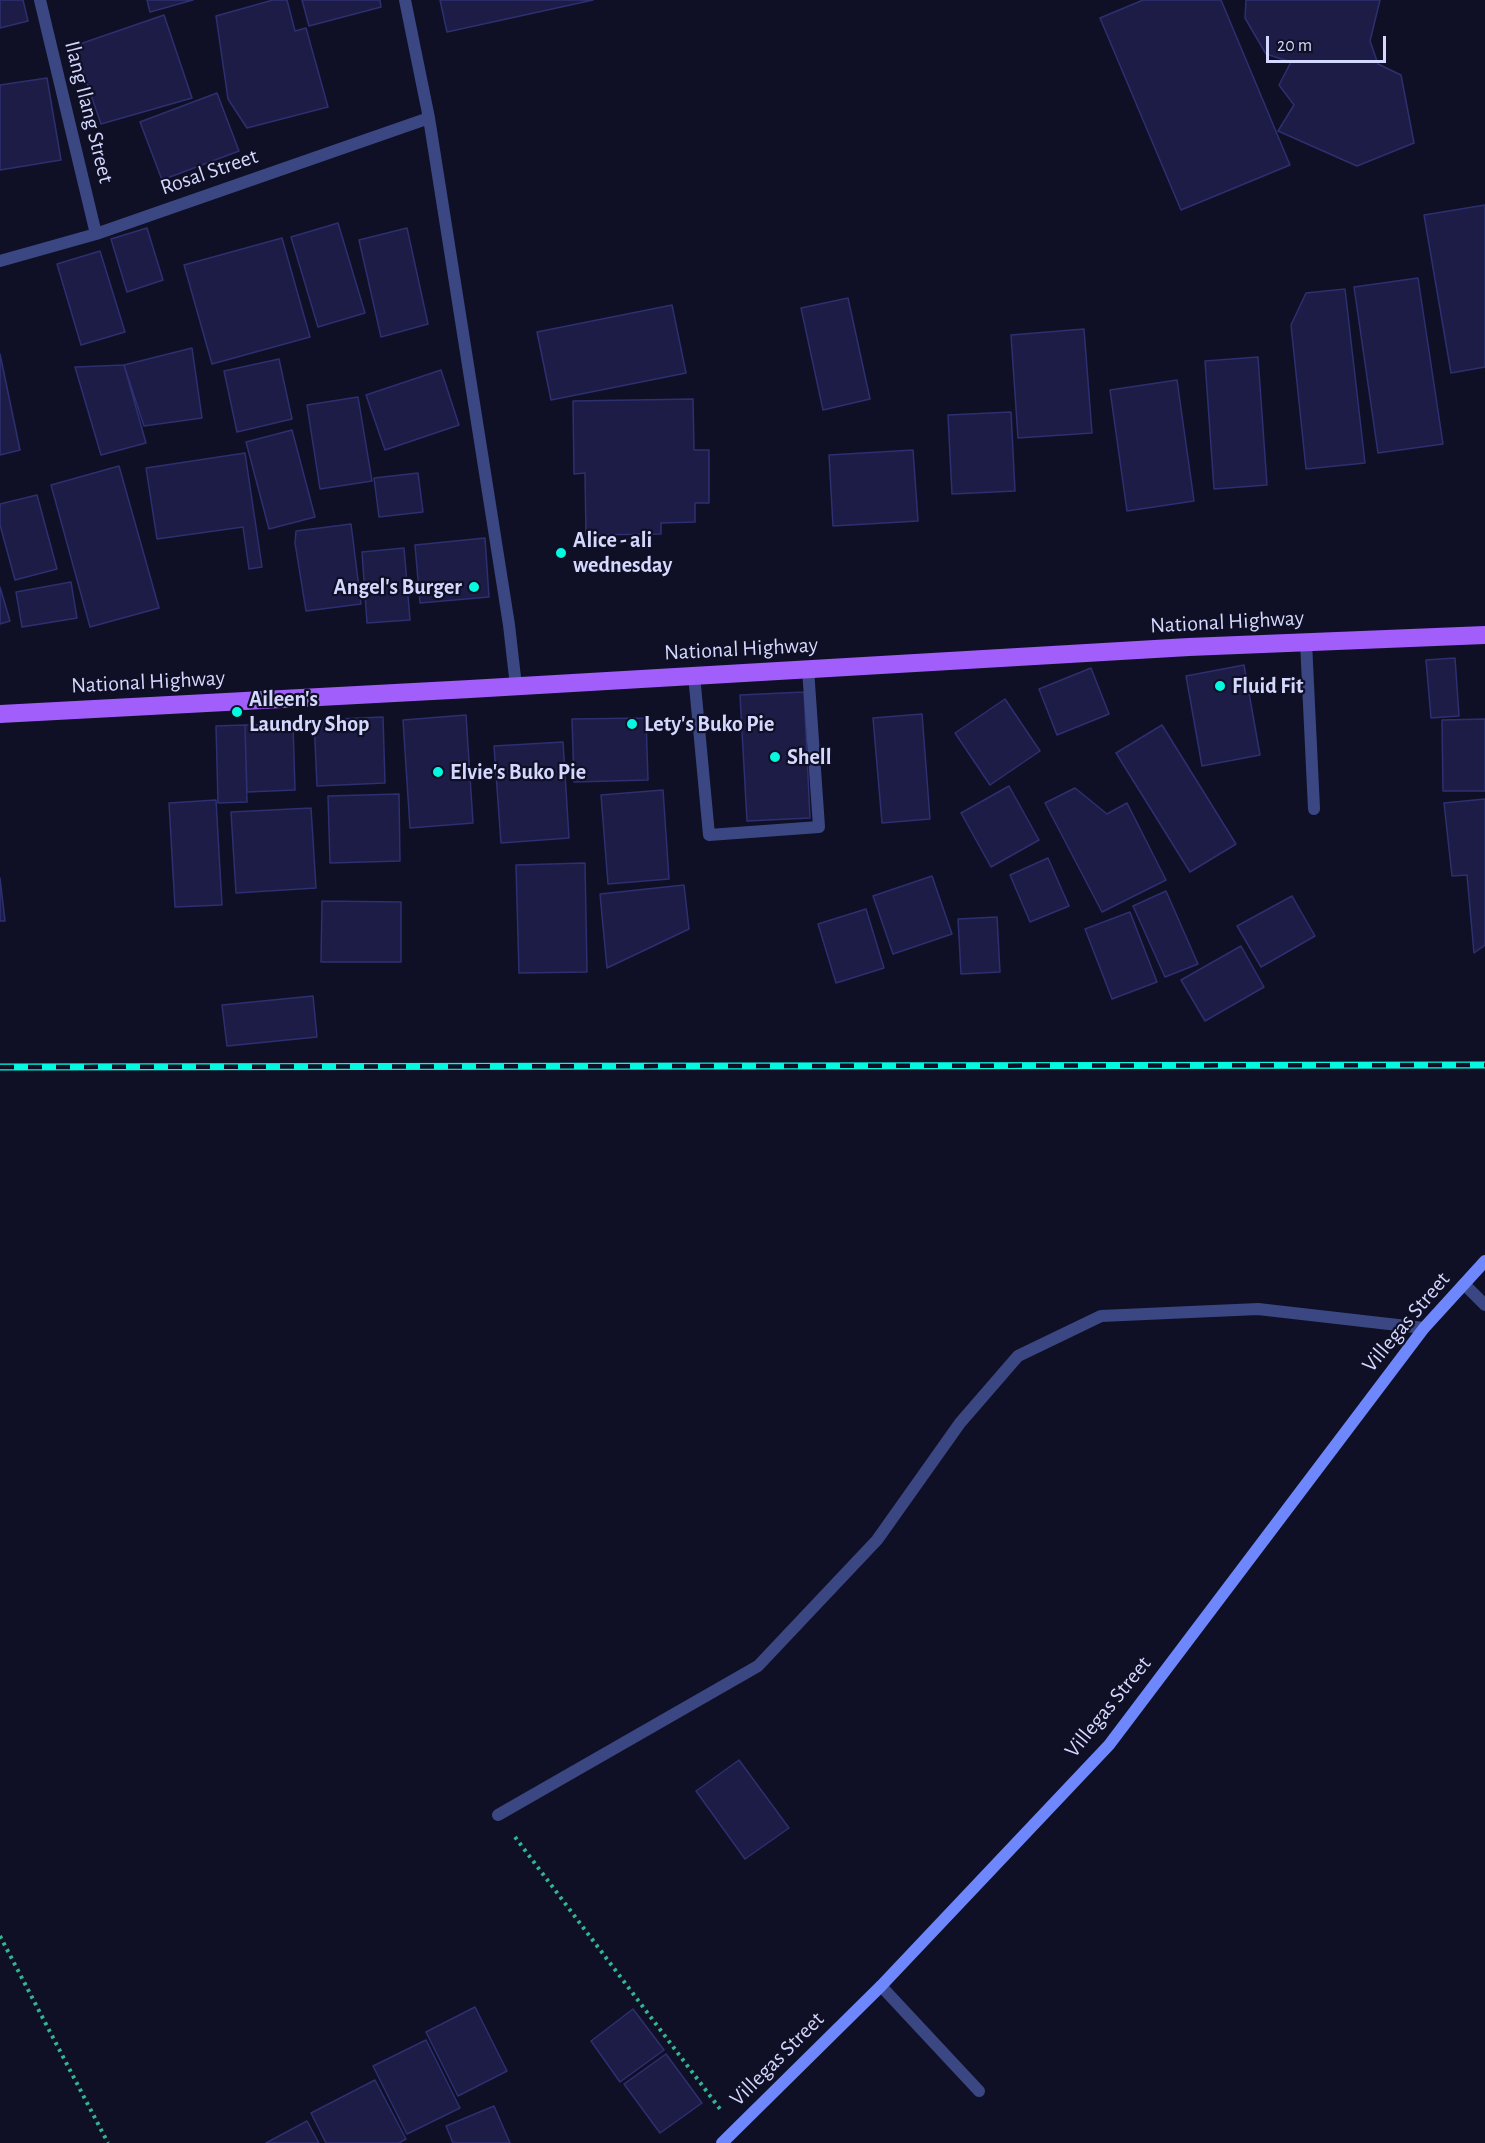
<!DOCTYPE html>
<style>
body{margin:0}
#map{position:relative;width:1485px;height:2143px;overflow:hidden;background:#0f1025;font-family:"Alegreya Sans",sans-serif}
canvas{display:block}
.scale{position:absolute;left:1266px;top:36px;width:120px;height:27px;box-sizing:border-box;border:3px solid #d5d8fe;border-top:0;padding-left:8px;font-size:18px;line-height:21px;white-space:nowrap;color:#d5d8fe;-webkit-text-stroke:4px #0f1025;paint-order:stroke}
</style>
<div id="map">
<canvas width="1485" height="2143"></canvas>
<div class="scale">20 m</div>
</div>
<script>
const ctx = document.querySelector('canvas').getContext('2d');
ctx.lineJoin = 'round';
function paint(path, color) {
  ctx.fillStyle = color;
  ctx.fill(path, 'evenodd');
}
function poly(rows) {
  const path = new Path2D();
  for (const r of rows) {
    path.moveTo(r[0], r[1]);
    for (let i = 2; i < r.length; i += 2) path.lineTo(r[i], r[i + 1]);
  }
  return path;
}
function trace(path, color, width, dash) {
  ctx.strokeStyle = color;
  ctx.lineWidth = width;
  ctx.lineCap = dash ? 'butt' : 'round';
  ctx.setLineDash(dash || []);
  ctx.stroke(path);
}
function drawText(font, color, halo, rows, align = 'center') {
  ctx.font = font + ' "Alegreya Sans",sans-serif';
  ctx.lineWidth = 4.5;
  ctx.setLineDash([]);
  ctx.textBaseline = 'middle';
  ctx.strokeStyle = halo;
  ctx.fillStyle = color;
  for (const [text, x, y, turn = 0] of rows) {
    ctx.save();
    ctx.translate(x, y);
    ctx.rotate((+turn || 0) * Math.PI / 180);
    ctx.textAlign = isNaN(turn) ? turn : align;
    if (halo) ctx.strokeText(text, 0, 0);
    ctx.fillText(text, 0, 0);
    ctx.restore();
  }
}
const building = poly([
 [0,0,23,0,28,21,0,28,0,0],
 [147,0,193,0,150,12,147,0],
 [273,0,287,0,295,31,306,28,328,107,247,128,228,99,216,16,273,0],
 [302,0,380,0,381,7,309,26,302,0],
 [440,0,593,0,447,32,440,0],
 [1143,0,1221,0,1290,165,1181,210,1100,18,1143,0],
 [1246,0,1380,0,1370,41,1378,64,1401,75,1414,143,1357,166,1278,131,1294,105,1279,85,1291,62,1266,54,1245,18,1246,0],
 [164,15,192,98,101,124,74,46,164,15],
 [47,78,61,160,0,170,0,85,47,78],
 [217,93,239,151,162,180,140,122,217,93],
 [1485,205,1485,367,1451,373,1424,215,1485,205],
 [338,223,365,313,318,327,291,237,338,223],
 [147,228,163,280,127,292,111,239,147,228],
 [407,228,428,324,381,337,359,240,407,228],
 [282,238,310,337,212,364,184,265,282,238],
 [100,251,125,332,81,345,57,264,100,251],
 [1418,278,1443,444,1378,453,1354,287,1418,278],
 [1345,289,1365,463,1306,469,1291,325,1306,293,1345,289],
 [848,298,870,399,823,410,801,308,848,298],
 [672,305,686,373,551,400,537,332,672,305],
 [1084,329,1092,433,1018,438,1011,335,1084,329],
 [192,348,202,418,144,426,124,365,192,348],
 [0,354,20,450,0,455,0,354],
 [1258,357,1267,485,1214,489,1205,361,1258,357],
 [279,359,292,419,237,432,224,371,279,359],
 [124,365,146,443,101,455,75,367,124,365],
 [441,370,459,425,385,450,366,395,441,370],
 [1177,380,1194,501,1127,511,1110,390,1177,380],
 [358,397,372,481,320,489,307,405,358,397],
 [693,399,694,450,709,450,709,503,695,503,695,522,661,523,661,534,586,535,585,473,574,474,573,401,693,399],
 [1011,412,1015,491,952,494,948,415,1011,412],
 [292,430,315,517,269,529,246,442,292,430],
 [913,450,918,521,833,526,829,455,913,450],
 [245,453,262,567,249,569,243,527,157,539,146,468,245,453],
 [119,466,159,608,90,627,51,485,119,466],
 [418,473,423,512,379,517,374,478,418,473],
 [37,495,57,569,15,580,0,525,0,504,37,495],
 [351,524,361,604,306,611,295,543,296,531,351,524],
 [485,538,489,597,420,603,415,545,485,538],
 [404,548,410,620,367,623,362,552,404,548],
 [71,582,77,618,22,627,16,592,71,582],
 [0,587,10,621,0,624,0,587],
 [1455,658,1459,716,1431,718,1426,660,1455,658],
 [1244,665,1260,755,1202,766,1186,676,1244,665],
 [1091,668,1109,714,1057,735,1039,689,1091,668],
 [804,692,810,818,747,821,740,695,804,692],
 [1005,699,1040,751,990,785,955,733,1005,699],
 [922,714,930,819,882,823,873,718,922,714],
 [466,715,473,823,410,828,403,720,466,715],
 [383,717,385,783,317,786,314,720,383,717],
 [646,718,648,780,574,782,572,719,646,718],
 [1485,719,1485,791,1443,791,1442,720,1485,719],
 [293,724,295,790,247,792,245,725,293,724],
 [245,725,247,802,218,803,216,726,245,725],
 [1162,725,1236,844,1190,872,1116,753,1162,725],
 [563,742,569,838,501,843,494,746,563,742],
 [1009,786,1039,840,991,867,961,813,1009,786],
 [1075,788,1107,814,1127,803,1166,880,1102,912,1045,803,1075,788],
 [663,790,669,879,608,884,601,795,663,790],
 [399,794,400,861,330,863,328,796,399,794],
 [1485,799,1485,945,1474,953,1467,875,1452,876,1444,803,1485,799],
 [216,800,222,905,175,907,169,803,216,800],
 [311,808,316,888,236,893,231,812,311,808],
 [1048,858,1069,906,1030,922,1010,875,1048,858],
 [585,863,587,972,519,973,516,865,585,863],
 [932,876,952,934,893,954,873,896,932,876],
 [0,878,5,921,0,921,0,878],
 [684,885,689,929,607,968,600,894,684,885],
 [1166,891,1198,964,1165,977,1133,906,1166,891],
 [1292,896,1315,936,1261,967,1237,926,1292,896],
 [322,901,401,902,401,962,321,962,322,901],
 [866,909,884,968,836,983,818,924,866,909],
 [1130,912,1157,982,1112,999,1085,929,1130,912],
 [997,917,1000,972,961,974,958,919,997,917],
 [1241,946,1264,987,1205,1021,1181,980,1241,946],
 [313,996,317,1037,227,1046,222,1005,313,996],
 [739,1760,789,1828,745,1859,696,1791,739,1760],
 [475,2007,507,2071,458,2096,426,2032,475,2007],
 [633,2009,664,2050,620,2082,591,2041,633,2009],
 [426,2040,460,2108,407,2134,373,2066,426,2040],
 [666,2054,702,2103,660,2133,624,2084,666,2054],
 [375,2080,406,2139,399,2143,326,2143,311,2113,375,2080],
 [494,2106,510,2143,453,2143,446,2126,494,2106],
 [307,2121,319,2143,266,2143,307,2121]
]);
const path = poly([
 [515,1837,720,2109],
 [0,1936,108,2143]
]);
const lane = poly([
 [1306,642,1314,809],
 [694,675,709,835,819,827,808,669],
 [881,1986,979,2091]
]);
const street = poly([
 [40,0,96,234],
 [405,0,429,118,509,625,516,686],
 [0,261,96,234,429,118],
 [1464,1284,1485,1305],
 [498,1815,758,1666,877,1540,960,1423,1018,1356,1101,1316,1258,1309,1424,1328]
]);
const secondary = poly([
 [722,2143,881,1986,1109,1745,1424,1328,1485,1261]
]);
const primary = poly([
 [0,714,470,689,1189,647,1485,635]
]);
const rail = poly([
 [0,1067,1485,1065]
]);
const markers = [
 [561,553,6,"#05f9e0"],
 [474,587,6,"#05f9e0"],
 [1220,686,6,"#05f9e0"],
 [237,712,6,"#05f9e0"],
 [632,724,6,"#05f9e0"],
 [775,757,6,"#05f9e0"],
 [438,772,6,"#05f9e0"]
];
const streetNames = [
 ["Ilang Ilang Street",89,112,76],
 ["Rosal Street",209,172,-19],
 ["National Highway",1227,622,-3],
 ["National Highway",741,649,-3],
 ["National Highway",148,682,-3],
 ["Villegas Street",1406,1322,-50],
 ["Villegas Street",1108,1707,-51],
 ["Villegas Street",777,2059,-45]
];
const poiNames = [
 ["Alice - ali",573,540],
 ["wednesday",573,565],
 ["Angel's Burger",462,587,"right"],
 ["Fluid Fit",1232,686],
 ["Aileen's",249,699],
 ["Laundry Shop",249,724],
 ["Lety's Buko Pie",644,724],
 ["Shell",787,757],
 ["Elvie's Buko Pie",450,772]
];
paint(building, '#1c1c46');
trace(building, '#2e2f71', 1.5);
trace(path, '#32b592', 4, [3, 4.5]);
trace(lane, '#3b4783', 12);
trace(street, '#3b4783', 12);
trace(secondary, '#6e87fc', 12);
trace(primary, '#a15efb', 18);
trace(rail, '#05f9e0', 7);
trace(rail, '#0f1025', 4.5, [14]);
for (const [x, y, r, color] of markers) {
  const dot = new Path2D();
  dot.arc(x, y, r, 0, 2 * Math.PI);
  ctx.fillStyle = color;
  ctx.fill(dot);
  trace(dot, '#0f1025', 2);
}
drawText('22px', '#d5d8fe', '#0f1025', streetNames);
drawText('bold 22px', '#d5d8fe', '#0f1025', poiNames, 'left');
</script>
